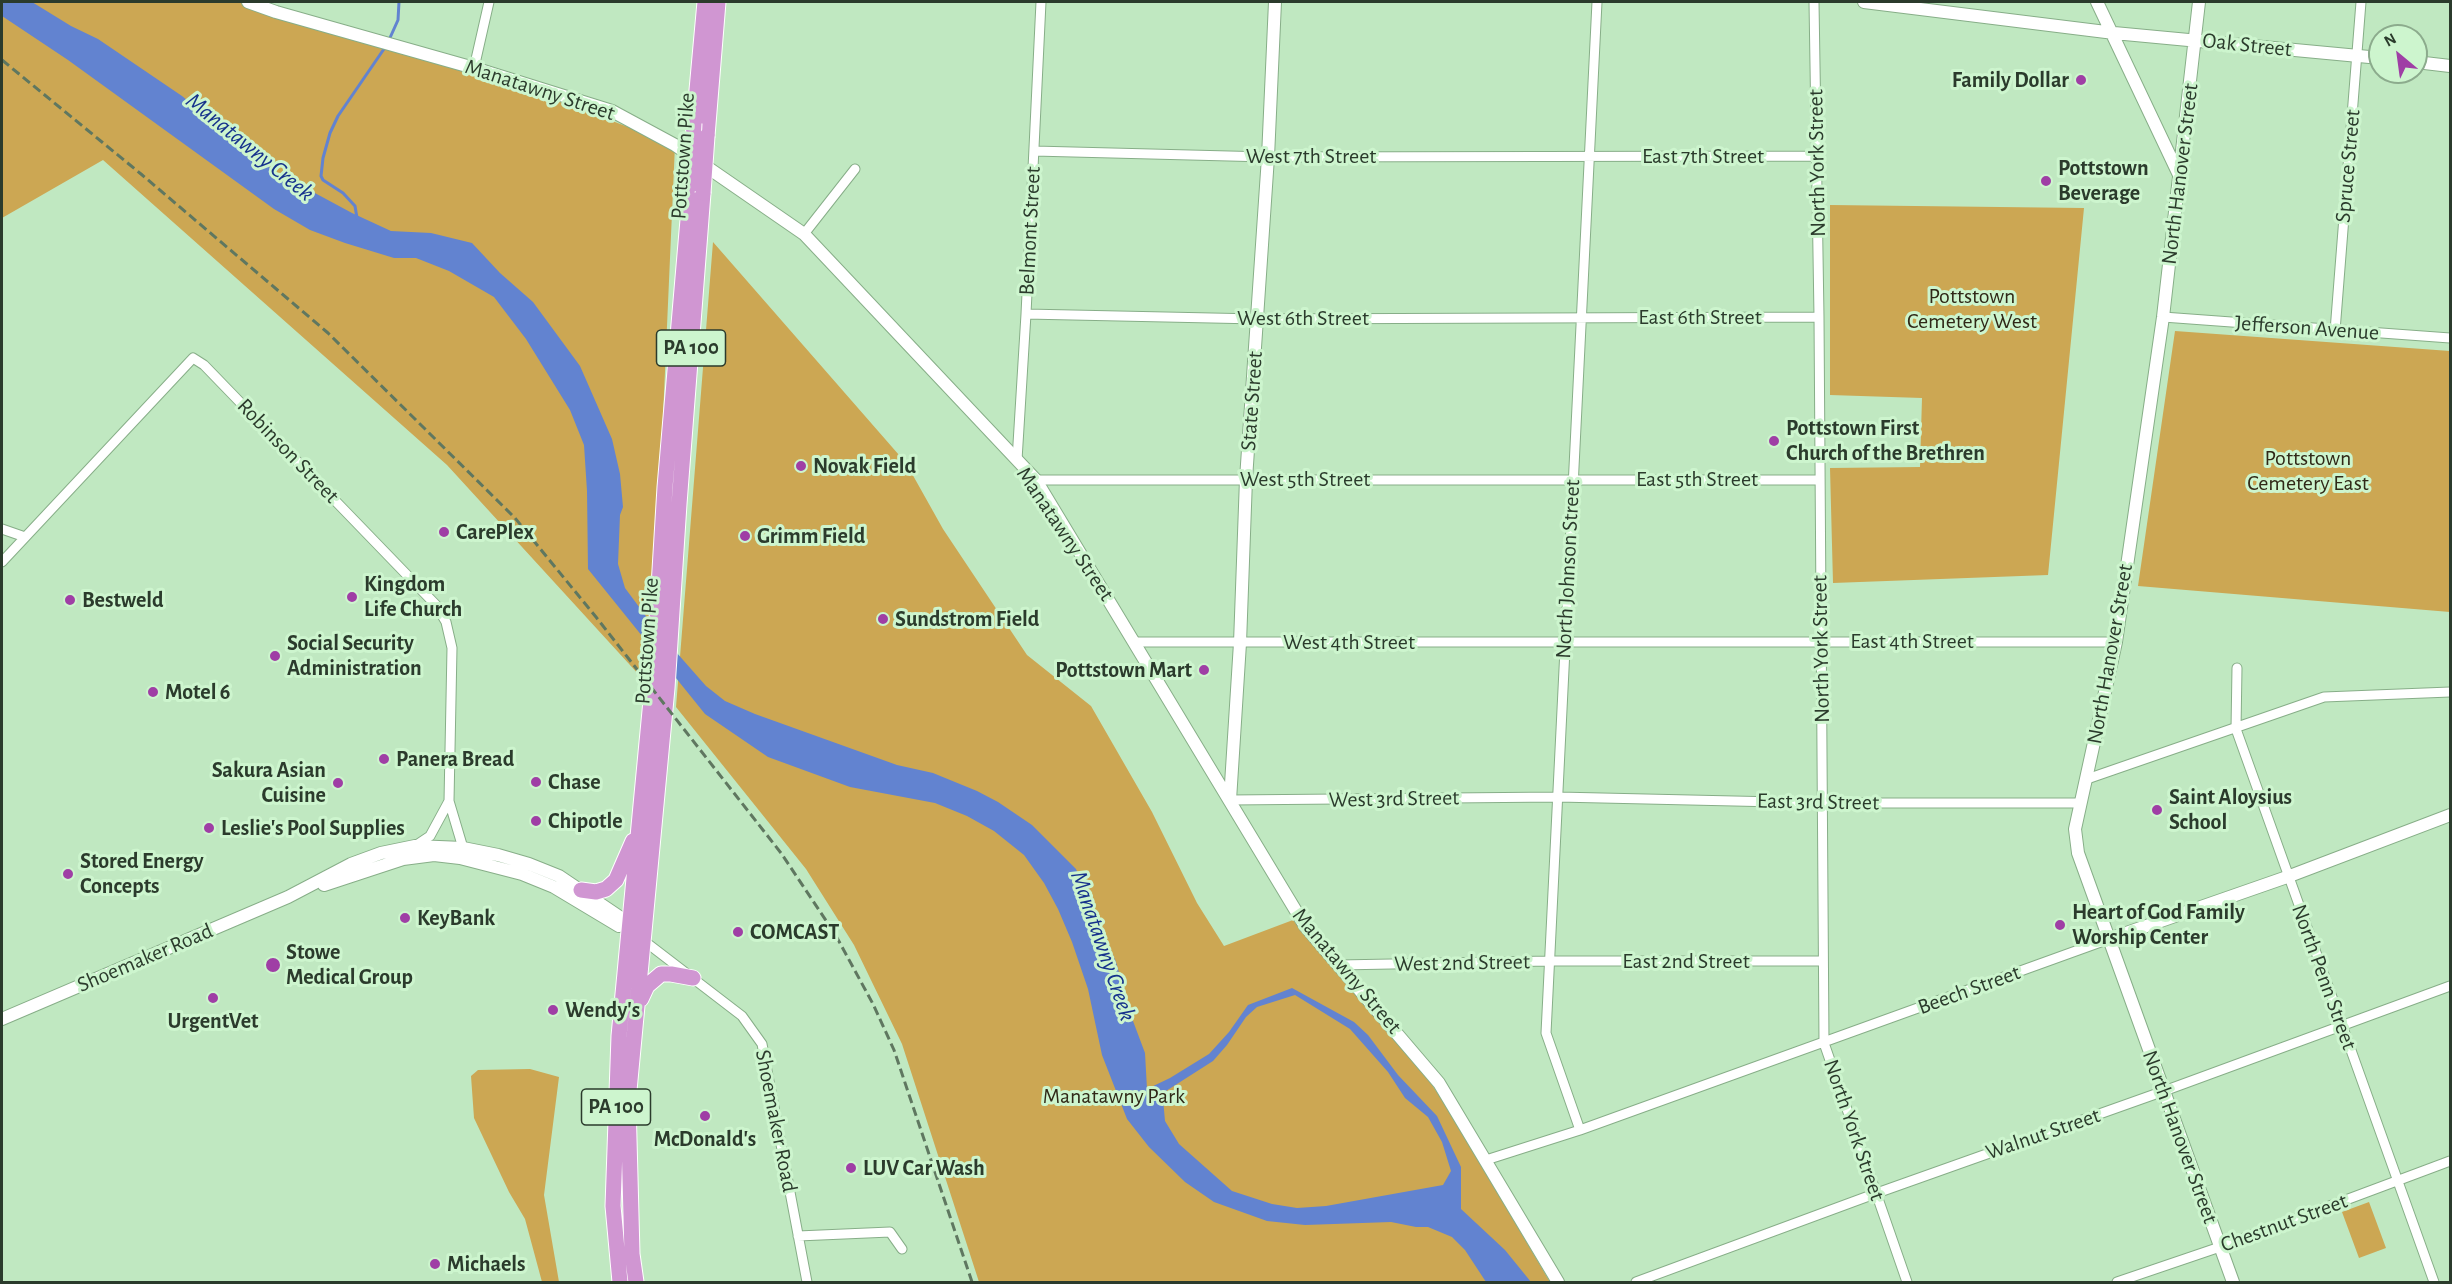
<!DOCTYPE html>
<style>
body{margin:0}
#map{position:relative;width:2452px;height:1284px;overflow:hidden;background:#c0e8c1;font-family:"Alegreya Sans",sans-serif}
canvas{display:block}
.frame{position:absolute;inset:0;border:3px solid #2b3b2c;pointer-events:none}
.north{position:absolute;left:2368px;top:24px;width:60px;height:60px;box-sizing:border-box;background:#cdf5ce;border:2px solid #8cab8d;border-radius:50%;rotate:331deg;font-size:16px;font-weight:700;line-height:24px;text-align:center;color:#2b3b2c}
.north::after{content:'';display:block;margin:auto;width:21px;height:27px;background:#9f3ea5;clip-path:polygon(50% 0,100% 100%,50% 72%,0 100%)}
</style>
<div id="map">
<canvas width="2452" height="1284"></canvas>
<div class="frame"></div>
<div class="north">N</div>
</div>
<script>
const ctx = document.querySelector('canvas').getContext('2d');
ctx.lineJoin = 'round';
function paint(path, color) {
  ctx.fillStyle = color;
  ctx.fill(path, 'evenodd');
}
function poly(rows) {
  const path = new Path2D();
  for (const r of rows) {
    path.moveTo(r[0], r[1]);
    for (let i = 2; i < r.length; i += 2) path.lineTo(r[i], r[i + 1]);
  }
  return path;
}
function trace(path, color, width, dash) {
  ctx.strokeStyle = color;
  ctx.lineWidth = width;
  ctx.lineCap = dash ? 'butt' : 'round';
  ctx.setLineDash(dash || []);
  ctx.stroke(path);
}
function drawText(font, color, halo, rows, align = 'center') {
  ctx.font = font + ' "Alegreya Sans",sans-serif';
  ctx.lineWidth = 6;
  ctx.setLineDash([]);
  ctx.textBaseline = 'middle';
  ctx.strokeStyle = halo;
  ctx.fillStyle = color;
  for (const [text, x, y, turn = 0] of rows) {
    ctx.save();
    ctx.translate(x, y);
    ctx.rotate((+turn || 0) * Math.PI / 180);
    ctx.textAlign = isNaN(turn) ? turn : align;
    if (halo) ctx.strokeText(text, 0, 0);
    ctx.fillText(text, 0, 0);
    ctx.restore();
  }
}
const green = poly([
 [2,2,255,2,474,68,675,145,651,688,447,465,103,160,2,218],
 [1830,205,2084,208,2048,575,1833,583,1830,468,1920,467,1922,398,1830,395],
 [713,242,906,463,943,529,1027,655,1091,706,1152,812,1197,903,1224,946,1293,920,1424,1073,1449,1110,1550,1282,979,1282,902,1044,854,945,806,869,676,707],
 [2175,331,2450,351,2450,612,2138,586],
 [530,1069,559,1077,544,1195,559,1282,542,1282,525,1219,509,1192,474,1118,471,1076,478,1070],
 [2369,1202,2386,1248,2359,1258,2342,1212]
]);
const water = poly([
 [2,2,32,2,71,26,98,39,182,96,274,171,352,213,391,231,431,233,472,243,500,273,533,302,580,366,612,439,620,474,623,507,620,515,618,564,625,588,654,627,706,686,725,701,755,714,897,765,933,773,977,791,998,802,1032,825,1076,869,1116,962,1133,1021,1145,1053,1147,1089,1170,1078,1209,1054,1229,1032,1248,1005,1292,988,1354,1022,1368,1035,1398,1075,1437,1116,1461,1167,1461,1209,1505,1250,1531,1282,1486,1282,1465,1250,1452,1237,1428,1227,1416,1227,1391,1222,1305,1225,1267,1221,1214,1202,1185,1182,1149,1147,1127,1119,1102,1055,1088,989,1072,942,1058,909,1044,883,1024,855,994,831,967,816,935,803,850,787,768,757,705,714,588,569,587,491,584,445,570,410,526,339,494,297,449,271,416,258,394,258,345,243,310,230,274,209,68,60,2,16],
 [1295,995,1350,1029,1388,1072,1405,1098,1428,1117,1442,1142,1451,1171,1443,1185,1326,1206,1297,1208,1272,1204,1232,1191,1179,1144,1165,1121,1163,1099,1166,1091,1213,1061,1227,1045,1246,1017,1257,1007]
]);
const stream = poly([
 [389,40,398,20,399,2],
 [357,218,355,206,343,193,323,180,321,176,323,158,330,133,338,116,386,46]
]);
const minor = poly([
 [1814,2,1819,317,1824,1043,1907,1282],
 [474,68,489,2],
 [1034,151,1268,157,1817,156],
 [804,234,855,169],
 [1026,314,1258,319,1819,317],
 [2163,317,2450,338],
 [2335,331,2361,2],
 [1017,460,1026,314,1041,2],
 [1036,480,1820,480],
 [2,529,25,537],
 [2,562,193,358,204,365,436,605,446,622,452,648,449,801,463,848,462,853],
 [1135,642,2116,642],
 [2237,668,2236,729,2434,1282],
 [2087,779,2324,697,2450,692],
 [1230,800,1558,797,1822,803,2079,803],
 [415,846,430,836,449,801],
 [643,940,742,1016,762,1044,807,1282],
 [1339,965,1549,961,1823,961],
 [1580,1130,1546,1033,1597,2],
 [1486,1160,1580,1130,2109,939],
 [798,1236,890,1232,902,1249],
 [1636,1282,1877,1193,2164,1091,2450,986],
 [2117,1282,2220,1247,2450,1161]
]);
const tertiary = poly([
 [248,2,276,12,474,68,612,111,675,145,804,234,1036,480,1305,926,1439,1083,1558,1282],
 [1864,2,2114,33,2380,58],
 [2097,2,2180,177],
 [2199,2,2163,317,2116,642,2075,829,2078,853,2233,1282],
 [2416,62,2450,66],
 [1230,800,1240,643,1246,479,1268,157,1275,2],
 [324,885,403,859,434,855,460,858,522,874,554,887,619,926],
 [2109,939,2287,877,2450,815],
 [2,1019,288,897,351,864,381,853,415,846,463,848,498,855,529,864,559,876,630,924,635,930]
]);
const trunk = poly([
 [694,123,705,2],
 [707,136,718,2],
 [581,890,596,892,606,889,616,880,633,841],
 [641,999,647,986,661,974,671,974,693,978],
 [620,1282,613,1206,619,1036,654,669,665,487,691,185],
 [636,1282,632,1254,628,1101,667,688,679,504,703,193]
]);
const rail = poly([
 [2,60,141,174,328,333,515,518,596,617,781,853,835,934,873,1004,894,1050,972,1282]
]);
const trunkBridge = poly([
 [691,185,694,123],
 [703,193,707,136]
]);
const markers = [
 [2081,80,6,"#9f3ea5"],
 [2046,181,6,"#9f3ea5"],
 [1774,441,6,"#9f3ea5"],
 [801,466,6,"#9f3ea5"],
 [444,532,6,"#9f3ea5"],
 [745,536,6,"#9f3ea5"],
 [352,597,6,"#9f3ea5"],
 [70,600,6,"#9f3ea5"],
 [883,619,6,"#9f3ea5"],
 [275,656,6,"#9f3ea5"],
 [1204,670,6,"#9f3ea5"],
 [153,692,6,"#9f3ea5"],
 [384,759,6,"#9f3ea5"],
 [536,782,6,"#9f3ea5"],
 [338,783,6,"#9f3ea5"],
 [2157,810,6,"#9f3ea5"],
 [536,821,6,"#9f3ea5"],
 [209,828,6,"#9f3ea5"],
 [68,874,6,"#9f3ea5"],
 [405,918,6,"#9f3ea5"],
 [2060,925,6,"#9f3ea5"],
 [738,932,6,"#9f3ea5"],
 [273,965,8,"#9f3ea5"],
 [213,998,6,"#9f3ea5"],
 [553,1010,6,"#9f3ea5"],
 [705,1116,6,"#9f3ea5"],
 [851,1168,6,"#9f3ea5"],
 [435,1264,6,"#9f3ea5"]
];
const shields = [
 [691,348,69],
 [616,1107,69]
];
const shieldNames = [
 ["PA 100",691,348],
 ["PA 100",616,1107]
];
const streetNames = [
 ["Oak Street",2247,45,6],
 ["Manatawny Street",540,90,18],
 ["Pottstown Pike",683,156,-86],
 ["West 7th Street",1311,156],
 ["East 7th Street",1703,156],
 ["North York Street",1817,163,-91],
 ["Spruce Street",2348,166,-85],
 ["North Hanover Street",2180,174,-83],
 ["Belmont Street",1030,231,-87],
 ["East 6th Street",1700,317],
 ["West 6th Street",1303,318],
 ["Jefferson Avenue",2307,328,4],
 ["State Street",1252,401,-86],
 ["Robinson Street",288,451,46],
 ["West 5th Street",1305,479],
 ["East 5th Street",1697,479],
 ["Manatawny Street",1065,534,56],
 ["North Johnson Street",1568,569,-87],
 ["Pottstown Pike",647,641,-86],
 ["East 4th Street",1912,641],
 ["West 4th Street",1349,642],
 ["North York Street",1821,649,-91],
 ["North Hanover Street",2110,654,-80],
 ["West 3rd Street",1394,799,-1],
 ["East 3rd Street",1818,802,1],
 ["Shoemaker Road",145,958,-23],
 ["East 2nd Street",1686,961],
 ["West 2nd Street",1462,963,-1],
 ["Manatawny Street",1347,971,50],
 ["North Penn Street",2324,977,70],
 ["Beech Street",1969,990,-20],
 ["Shoemaker Road",776,1121,79],
 ["North York Street",1854,1130,71],
 ["Walnut Street",2043,1134,-19],
 ["North Hanover Street",2180,1137,70],
 ["Chestnut Street",2284,1223,-20]
];
const poiNames = [
 ["Family Dollar",2069,80,"right"],
 ["Pottstown",2058,168],
 ["Beverage",2058,193],
 ["Pottstown First",1786,428],
 ["Church of the Brethren",1786,453],
 ["Novak Field",813,466],
 ["CarePlex",456,532],
 ["Grimm Field",757,536],
 ["Kingdom",364,584],
 ["Life Church",364,609],
 ["Bestweld",82,600],
 ["Sundstrom Field",895,619],
 ["Social Security",287,643],
 ["Administration",287,668],
 ["Pottstown Mart",1192,670,"right"],
 ["Motel 6",165,692],
 ["Panera Bread",396,759],
 ["Sakura Asian",326,770,"right"],
 ["Cuisine",326,795,"right"],
 ["Chase",548,782],
 ["Saint Aloysius",2169,797],
 ["School",2169,822],
 ["Chipotle",548,821],
 ["Leslie's Pool Supplies",221,828],
 ["Stored Energy",80,861],
 ["Concepts",80,886],
 ["Heart of God Family",2072,912],
 ["Worship Center",2072,937],
 ["KeyBank",417,918],
 ["COMCAST",750,932],
 ["Stowe",286,952],
 ["Medical Group",286,977],
 ["Wendy's",565,1010],
 ["UrgentVet",213,1021,"center"],
 ["McDonald's",705,1139,"center"],
 ["LUV Car Wash",863,1168],
 ["Michaels",447,1264]
];
const parkNames = [
 ["Pottstown",1972,296],
 ["Cemetery West",1972,321],
 ["Pottstown",2308,458],
 ["Cemetery East",2308,483],
 ["Manatawny Park",1114,1096]
];
const waterNames = [
 ["Manatawny Creek",250,147,39],
 ["Manatawny Creek",1103,946,71]
];
paint(green, '#cca753');
paint(water, '#6283d0');
trace(stream, '#6283d0', 3);
trace(minor, '#87ae88', 11);
trace(tertiary, '#87ae88', 14);
trace(trunk, '#fff', 17);
trace(minor, '#fff', 9);
trace(tertiary, '#fff', 12);
trace(trunk, '#d096d2', 15);
trace(rail, '#5f7760', 3, [9, 4.5]);
trace(trunkBridge, '#fff', 17, []);
trace(trunkBridge, '#d096d2', 15);
for (const [x, y, r, color] of markers) {
  const dot = new Path2D();
  dot.arc(x, y, r, 0, 2 * Math.PI);
  ctx.fillStyle = color;
  ctx.fill(dot);
  trace(dot, '#cdf5ce', 2);
}
for (const [x, y, w] of shields) {
  const box = new Path2D();
  box.roundRect(x - w / 2, y - 18, w, 36, 4.5);
  ctx.fillStyle = '#cdf5ce';
  ctx.fill(box);
  trace(box, '#2b3b2c', 1.5);
}
drawText('bold 21px', '#2b3b2c', null, shieldNames);
drawText('22px', '#2b3b2c', '#cdf5ce', streetNames);
drawText('bold 22px', '#2b3b2c', '#cdf5ce', poiNames, 'left');
drawText('22px', '#302817', '#cdf5ce', parkNames);
drawText('italic 24px', '#16328c', '#cdf5ce', waterNames);
</script>
